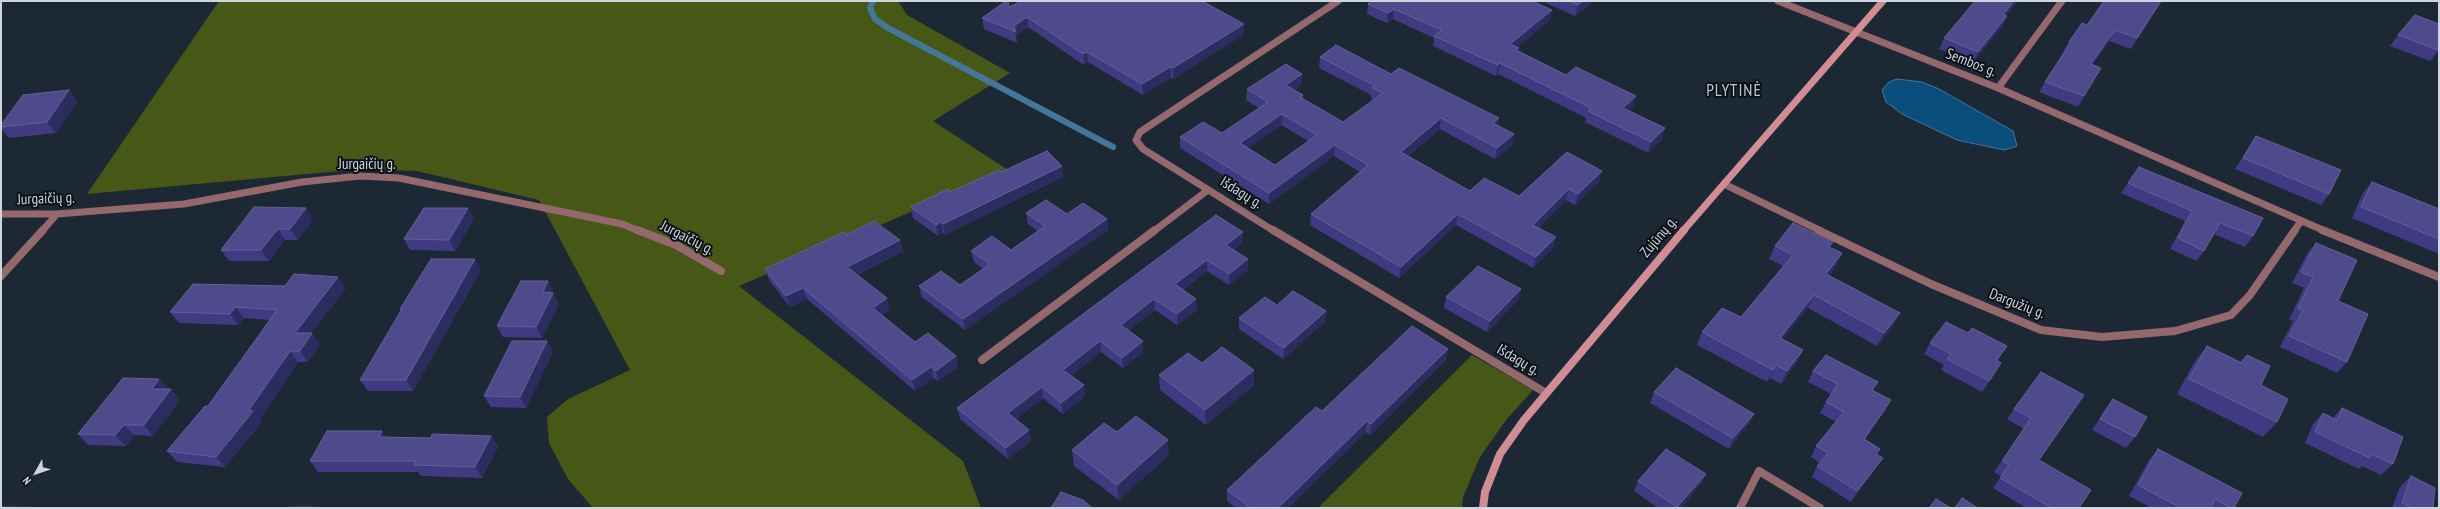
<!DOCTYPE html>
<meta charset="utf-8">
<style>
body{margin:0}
#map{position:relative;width:2440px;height:509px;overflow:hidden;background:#1d2835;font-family:"PT Sans Narrow",sans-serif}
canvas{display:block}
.frame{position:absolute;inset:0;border:2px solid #ced5de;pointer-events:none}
.north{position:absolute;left:16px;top:453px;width:40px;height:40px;-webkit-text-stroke:3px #0b1016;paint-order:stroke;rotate:230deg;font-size:11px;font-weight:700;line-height:16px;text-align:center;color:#ced5de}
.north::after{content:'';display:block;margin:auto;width:14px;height:18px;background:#ced5de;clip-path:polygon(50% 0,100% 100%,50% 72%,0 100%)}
</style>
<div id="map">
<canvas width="2440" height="509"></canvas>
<div class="frame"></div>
<div class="north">N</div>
</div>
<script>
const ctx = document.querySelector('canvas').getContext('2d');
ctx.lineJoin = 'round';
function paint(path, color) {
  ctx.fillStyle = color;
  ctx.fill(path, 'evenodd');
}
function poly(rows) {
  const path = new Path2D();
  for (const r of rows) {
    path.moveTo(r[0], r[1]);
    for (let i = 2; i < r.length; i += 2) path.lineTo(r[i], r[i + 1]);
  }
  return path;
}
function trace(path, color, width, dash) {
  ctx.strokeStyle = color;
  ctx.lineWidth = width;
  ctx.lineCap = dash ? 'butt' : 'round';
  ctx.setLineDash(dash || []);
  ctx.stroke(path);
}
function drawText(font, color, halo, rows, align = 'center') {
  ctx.font = font + ' "PT Sans Narrow",sans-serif';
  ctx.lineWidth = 4;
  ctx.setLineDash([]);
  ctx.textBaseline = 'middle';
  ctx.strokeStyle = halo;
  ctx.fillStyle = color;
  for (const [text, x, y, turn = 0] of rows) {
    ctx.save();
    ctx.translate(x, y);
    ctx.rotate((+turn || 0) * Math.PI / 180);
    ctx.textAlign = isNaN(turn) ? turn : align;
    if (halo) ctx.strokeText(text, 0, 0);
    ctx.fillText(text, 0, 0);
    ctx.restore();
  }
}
const green = poly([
 [219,1,898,1,907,15,1010,73,933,121,1008,170,739,286,963,461,981,508,593,508,568,479,549,443,547,417,568,399,630,370,539,200,417,171,362,169,87,194],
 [1472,355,1533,390,1506,420,1480,457,1463,497,1462,508,1318,508]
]);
const water = poly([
 [1897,79,1922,82,1939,89,2013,131,2017,146,2004,150,1957,140,1902,114,1886,102,1882,90,1889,82,1897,79]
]);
const stream = poly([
 [873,1,870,8,875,19,888,28,1113,147]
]);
const streetFar1 = poly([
 [1778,1,1998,88,2325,231],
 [1998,88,2062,1],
 [1724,184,1821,231],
 [1,214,57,214,184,204,302,182,360,176,399,178,622,224,639,231],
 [42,231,57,214],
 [1154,231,1208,190],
 [1274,231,1143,149,1136,140,1140,132,1338,1],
 [2294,231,2301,221]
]);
const street = poly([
 [637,230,676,245,721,271],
 [1273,230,1546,393],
 [1818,230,1931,284,2041,330,2102,337,2175,331,2231,315,2250,295,2295,230],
 [2322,230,2439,277],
 [1,276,43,230],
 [982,360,1155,230],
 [1740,508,1759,471,1820,508]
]);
const secondaryFar1 = poly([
 [1683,231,1883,1]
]);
const secondary = poly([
 [1483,508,1485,492,1500,454,1524,420,1684,230]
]);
const wall = poly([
 [1547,1,1593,1,1575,16,1546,3],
 [1975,1,2018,1,2006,16,2002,27,1973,62,1939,49,1944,38],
 [2162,1,2131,49,2109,41,2092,65,2101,68,2078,107,2039,92,2045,82,2064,52,2063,52,2069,42,2087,25],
 [1368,4,1550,20,1517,47,1518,51,1566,75,1636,96,1633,106,1628,111,1662,139,1648,153,1585,122,1586,118,1498,74,1496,76,1433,46,1434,38,1393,19,1387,23,1367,14],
 [1009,7,1244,24,1243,35,1173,79,1171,78,1143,95,1088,62,1084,65,1028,27,1016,36,1017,43,984,29,982,18],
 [2398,35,2439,49,2430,61,2390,46],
 [1320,57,1391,74,1499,118,1498,126,1512,145,1495,159,1440,129,1408,156,1470,191,1519,196,1602,171,1599,182,1575,205,1566,200,1538,228,1553,248,1533,268,1456,225,1399,278,1310,225,1311,214,1360,172,1334,156,1269,204,1180,148,1180,137,1222,133,1259,108,1246,100,1247,89,1302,85,1294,90,1303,95,1303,99,1343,122,1373,100,1371,98,1371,95,1319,68],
 [1281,125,1308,141,1275,165,1248,148],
 [69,90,77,101,56,133,9,138,1,129,1,125],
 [2256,136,2329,194,2321,205,2235,169],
 [1062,166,1063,177,945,235,943,233,938,236,913,218,911,207,1001,172],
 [2139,167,2253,236,2245,247,2214,234,2204,251,2197,261,2170,249,2185,221,2121,193],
 [2372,182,2439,209,2439,254,2352,218,2363,193],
 [254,207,313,219,298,240,285,240,269,261,229,261,221,250],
 [468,208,474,219,455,251,410,250,404,239],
 [1026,213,1067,214,1107,219,1108,230,965,330,922,297,919,286,960,285,983,269,974,262,971,251,1011,250,1038,231,1028,224],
 [1216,215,1242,243,1234,250,1248,270,1229,285,1207,271,1183,290,1197,310,1177,325,1155,310,1128,331,1143,341,1143,352,1123,368,1101,352,1071,376,1085,396,1063,414,1043,398,1016,419,1029,430,1031,441,1008,459,960,419,957,408],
 [846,235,900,240,903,251,857,275,890,309,882,315,915,342,956,356,958,367,938,381,933,378,915,391,807,299,790,307,769,280,765,269],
 [2316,243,2338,301,2347,362,2337,373,2280,347,2293,321,2289,319,2304,288,2292,283,2307,254],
 [1775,246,1830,248,1842,253,1836,266,1829,276,1893,326,1877,346,1808,308,1783,339,1803,350,1797,362,1781,384,1770,378,1767,382,1697,345,1702,332,1741,317,1783,266,1769,259],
 [481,270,413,391,368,391,360,380,402,311,400,309],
 [346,288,311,333,320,344,308,362,298,362,260,419,262,422,225,467,177,462,167,451,208,406,270,320,244,318,238,325,179,323,170,312],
 [1521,289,1518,300,1487,332,1444,308,1446,297],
 [554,292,553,293,559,304,542,338,503,337,497,326],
 [1277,305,1326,311,1325,322,1283,359,1239,329,1239,318],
 [547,341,553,352,526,408,491,407,484,396],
 [1930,343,1998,361,1995,374,1982,392,1941,370,1944,365,1924,354],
 [2207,346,2240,362,2247,355,2277,422,2263,437,2177,394,2195,361],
 [1446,360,1370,435,1366,432,1288,508,1236,508,1227,501,1227,490,1322,411],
 [1202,363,1254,370,1254,385,1206,425,1160,390,1159,375],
 [1813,371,1873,390,1891,400,1885,411,1865,439,1880,449,1877,454,1876,468,1851,502,1812,477,1817,466,1820,463,1811,457,1816,446,1836,422,1820,413,1826,402,1831,394,1808,382],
 [2041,372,2039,460,2079,508,2026,508,1993,488,2001,476,1994,472,2024,429,2007,419],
 [159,379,168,389,171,389,180,400,153,436,134,435,126,446,88,445,78,434],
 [1654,392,1754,414,1749,424,1729,449,1650,403],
 [2113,399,2135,437,2126,448,2092,430,2105,410],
 [2342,408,2393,464,2381,475,2362,466,2359,469,2305,443,2313,424,2323,413,2333,418],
 [1117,432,1169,455,1119,500,1074,466,1072,450],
 [491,436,498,447,482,478,421,476,418,472,318,472,310,461,386,437,431,438],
 [2158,449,2234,508,2152,508,2129,496,2149,460],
 [1706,474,1701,484,1681,508,1658,508,1634,491,1638,481],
 [2411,476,2433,508,2392,508,2400,487]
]);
const shadedWall = poly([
 [1583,1,1593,1,1575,16,1578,5],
 [2014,1,2018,1,1998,25,2003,15],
 [2161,1,2162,1,2131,49,2137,38],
 [1394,9,1393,19,1387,23,1388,13],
 [1552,10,1550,20,1508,54,1510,44],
 [2007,16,2002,27,1973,62,1978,52],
 [1027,17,1028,27,1016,36,1014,26],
 [1244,24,1243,35,1173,79,1173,68],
 [2115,30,2109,41,2085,75,2091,64],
 [1087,52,1088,62,1084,65,1083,54],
 [1500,63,1498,74,1496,76,1498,65],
 [1170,67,1171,78,1143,95,1142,84],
 [2101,68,2095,78,2078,107,2084,96],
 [1302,74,1302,85,1285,95,1286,85],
 [69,90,77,101,56,133,47,122],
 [1636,96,1633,106,1620,119,1623,108],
 [1282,114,1281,125,1240,154,1240,143],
 [1441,118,1440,129,1399,163,1401,152],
 [1499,118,1497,129,1493,123],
 [1665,128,1662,139,1648,153,1651,142],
 [1514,134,1512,145,1495,159,1497,148],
 [1335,145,1334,156,1269,204,1269,193],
 [1062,166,1063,177,945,235,943,224],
 [1602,171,1599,182,1575,205,1578,194],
 [1569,189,1566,200,1530,236,1533,225],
 [306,208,313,219,298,240,290,229],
 [468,208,474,219,455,251,449,240],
 [1458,214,1456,225,1399,278,1401,267],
 [1107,219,1108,230,965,330,963,319],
 [941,222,943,233,938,236,936,225],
 [278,229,285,240,269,261,261,250],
 [1243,232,1242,243,1226,256,1226,245],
 [1556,237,1553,248,1533,268,1536,257],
 [900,240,903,251,850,278,847,267],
 [1842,253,1836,266,1820,287,1826,274],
 [475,259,481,270,413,391,406,380],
 [1248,259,1248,270,1229,285,1229,274],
 [1207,260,1207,271,1175,295,1175,284],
 [338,277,346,288,303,344,295,333],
 [548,281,554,292,553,293,559,304,542,338,536,327,543,292],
 [803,288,807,299,790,307,786,296],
 [1521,289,1518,300,1487,332,1490,321],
 [1814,295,1808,308,1774,351,1780,338],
 [887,298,890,309,876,319,873,308],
 [1154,299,1155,310,1121,336,1121,325],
 [1196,299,1197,310,1177,325,1177,314],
 [235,307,244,318,238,325,230,314],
 [1326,311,1325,322,1283,359,1284,348],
 [1900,313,1893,326,1877,346,1884,333],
 [312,333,320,344,308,362,300,351],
 [547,341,553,352,526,408,520,397],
 [1100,341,1101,352,1064,381,1063,370],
 [1143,341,1143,352,1123,368,1122,358],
 [1448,349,1446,360,1370,435,1371,424],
 [1803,350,1797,362,1781,384,1787,371],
 [290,351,298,362,260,419,262,422,225,467,216,457,249,410],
 [956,356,958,367,938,381,936,371],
 [2001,363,1995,374,1982,392,1989,381],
 [1776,365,1770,378,1767,382,1773,370],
 [931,367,933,378,915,391,912,380],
 [1254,370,1254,385,1206,425,1205,410],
 [159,379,169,389,152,389],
 [1084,385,1085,396,1063,414,1061,403],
 [1042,387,1043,398,1010,424,1008,413],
 [171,389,180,400,153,436,144,425],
 [1891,400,1885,411,1858,450,1864,439],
 [1754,414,1749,424,1729,449,1733,438],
 [1367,421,1366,432,1288,508,1278,508],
 [124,425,134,435,126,446,115,435],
 [1029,430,1031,441,1008,459,1006,448],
 [382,431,390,442,379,437],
 [491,436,498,447,482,478,475,467],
 [1168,440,1169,455,1119,500,1117,485],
 [1883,458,1876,468,1851,502,1857,491],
 [1706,474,1701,484,1681,508,1677,508]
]);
const building = poly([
 [1006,1,1008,1,1009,7,1022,1,1047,1,1046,2,1048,1,1202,1,1244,24,1173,68,1170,67,1142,84,1087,52,1083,54,1027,17,1014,26,1016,32,982,18,1006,1],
 [1371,1,1532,1,1552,10,1510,44,1519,48,1516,50,1566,75,1576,67,1636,96,1623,108,1665,128,1651,142,1588,111,1591,108,1500,63,1498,65,1434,36,1442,30,1394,9,1388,13,1368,4,1371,1],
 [1568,1,1583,1,1578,5,1568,1],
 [1975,1,2014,1,2003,15,2007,16,1978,52,1944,38,1975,1],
 [2104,1,2161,1,2137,38,2115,30,2091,64,2101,68,2084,96,2045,82,2071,42,2069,42,2082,23,2087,25,2104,1],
 [2415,15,2439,24,2439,49,2438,50,2398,35,2415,15],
 [1336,45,1391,74,1399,68,1499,118,1493,123,1514,134,1497,148,1441,118,1401,152,1470,191,1484,178,1519,196,1567,152,1602,171,1578,194,1569,189,1533,225,1556,237,1536,257,1458,214,1401,267,1311,214,1368,165,1335,145,1269,193,1180,137,1203,122,1222,133,1268,102,1247,89,1286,64,1302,74,1286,85,1303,95,1300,97,1343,122,1383,93,1372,88,1375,86,1320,57,1336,45],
 [1282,114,1317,135,1275,165,1240,143,1282,114],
 [69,90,47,122,1,127,1,125,23,95,69,90],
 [2256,136,2341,170,2329,194,2243,158,2256,136],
 [1047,151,1062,166,943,224,941,222,936,225,911,207,948,189,950,192,999,170,1001,172,1047,151],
 [2139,167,2263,218,2253,236,2220,223,2204,251,2178,238,2192,211,2128,183,2139,167],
 [2372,182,2439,209,2439,239,2361,207,2372,182],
 [1046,200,1067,214,1083,203,1107,219,963,319,919,286,941,271,960,285,990,264,971,251,992,236,1011,250,1045,226,1026,213,1046,200],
 [254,207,306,208,290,229,278,229,261,250,221,250,254,207],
 [424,208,468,208,449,240,404,239,424,208],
 [1216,215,1243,232,1226,245,1248,259,1229,274,1207,260,1175,284,1196,299,1177,314,1154,299,1121,325,1143,341,1122,358,1100,341,1063,370,1084,385,1061,403,1042,387,1008,413,1029,430,1006,448,957,408,1216,215],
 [874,221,900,240,847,267,887,298,873,308,915,342,928,333,956,356,936,371,931,367,912,380,803,288,786,296,765,269,844,232,846,235,874,221],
 [1793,223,1833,242,1829,247,1842,253,1826,274,1900,313,1884,333,1814,295,1780,338,1803,350,1787,371,1776,365,1773,370,1702,332,1722,308,1741,317,1793,255,1775,246,1793,223],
 [2316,243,2357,260,2338,301,2368,314,2347,362,2289,336,2303,310,2298,308,2313,277,2301,272,2316,243],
 [431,259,475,259,406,380,360,380,402,309,400,309,431,259],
 [1478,266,1521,289,1490,321,1446,297,1478,266],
 [294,274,338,277,295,333,312,333,300,351,290,351,249,410,253,411,216,457,167,451,205,406,208,406,277,310,235,307,230,314,170,312,193,284,285,286,294,274],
 [521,281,548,281,543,292,553,293,536,327,497,326,521,281],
 [1293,291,1326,311,1284,348,1239,318,1265,297,1277,305,1293,291],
 [1946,322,1968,333,1972,328,2007,346,1997,360,2001,363,1989,381,1947,359,1951,354,1930,343,1946,322],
 [1412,326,1448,349,1371,424,1367,421,1278,508,1251,508,1227,490,1316,407,1322,411,1412,326],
 [512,341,547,341,520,397,484,396,512,341],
 [2207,346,2242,363,2247,355,2270,366,2261,385,2288,399,2277,422,2189,379,2207,346],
 [1222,347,1254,370,1205,410,1159,375,1188,353,1202,363,1222,347],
 [1826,355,1878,382,1872,390,1891,400,1864,439,1880,449,1876,454,1883,458,1857,491,1817,466,1828,453,1816,446,1844,412,1826,402,1838,384,1813,371,1826,355],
 [1676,368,1754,414,1733,438,1654,392,1676,368],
 [2041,372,2084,395,2039,460,2091,490,2079,508,2052,508,2000,478,2009,465,2002,461,2031,418,2014,409,2041,372],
 [123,378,159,379,152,389,171,389,144,425,124,425,115,435,78,434,123,378],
 [2113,399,2147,417,2135,437,2100,419,2113,399],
 [2342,408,2403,437,2393,464,2371,454,2370,458,2315,432,2323,413,2337,420,2342,408],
 [1136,416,1168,440,1117,485,1072,450,1104,423,1117,432,1136,416],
 [327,431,382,431,379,437,431,438,432,434,491,436,475,467,414,465,416,461,310,461,327,431],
 [1666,449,1706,474,1677,507,1638,481,1666,449],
 [2158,449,2242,493,2234,508,2231,508,2215,499,2211,508,2179,508,2179,507,2138,485,2158,449],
 [2411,476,2435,488,2433,508,2412,508,2402,503,2411,476],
 [1061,492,1083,500,1092,508,1051,508,1061,492],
 [1962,498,1978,508,1955,508,1962,498],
 [1936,499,1951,508,1929,508,1936,499],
 [1,507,65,508,1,508,1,507],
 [305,507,332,508,269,508,305,507]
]);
const streetNames = [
 ["Sembos g.",1971,63,21],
 ["Jurgaičių g.",367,165],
 ["Išdagų g.",1241,193,32],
 ["Jurgaičių g.",46,199,-2],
 ["Zujūnų g.",1659,237,-50],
 ["Jurgaičių g.",687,238,27],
 ["Dargužių g.",2017,304,21],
 ["Išdagų g.",1518,360,30]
];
const quarterNames = [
 ["PLYTINĖ",1734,91]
];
paint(green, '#475816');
paint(water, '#094e7d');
trace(water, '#44769a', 1);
trace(stream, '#44769a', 6);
trace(streetFar1, '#94686c', 7);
trace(street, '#94686c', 8);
trace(secondaryFar1, '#d28c93', 7);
trace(secondary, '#d28c93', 8);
paint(wall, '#403a82');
paint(shadedWall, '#2b2c5f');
paint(building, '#4f4a8c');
trace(building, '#636099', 1);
drawText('15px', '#ced5de', '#0b1016', streetNames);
ctx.letterSpacing = '1px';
drawText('17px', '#b9c8d8', '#0b1016', quarterNames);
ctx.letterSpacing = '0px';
</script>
